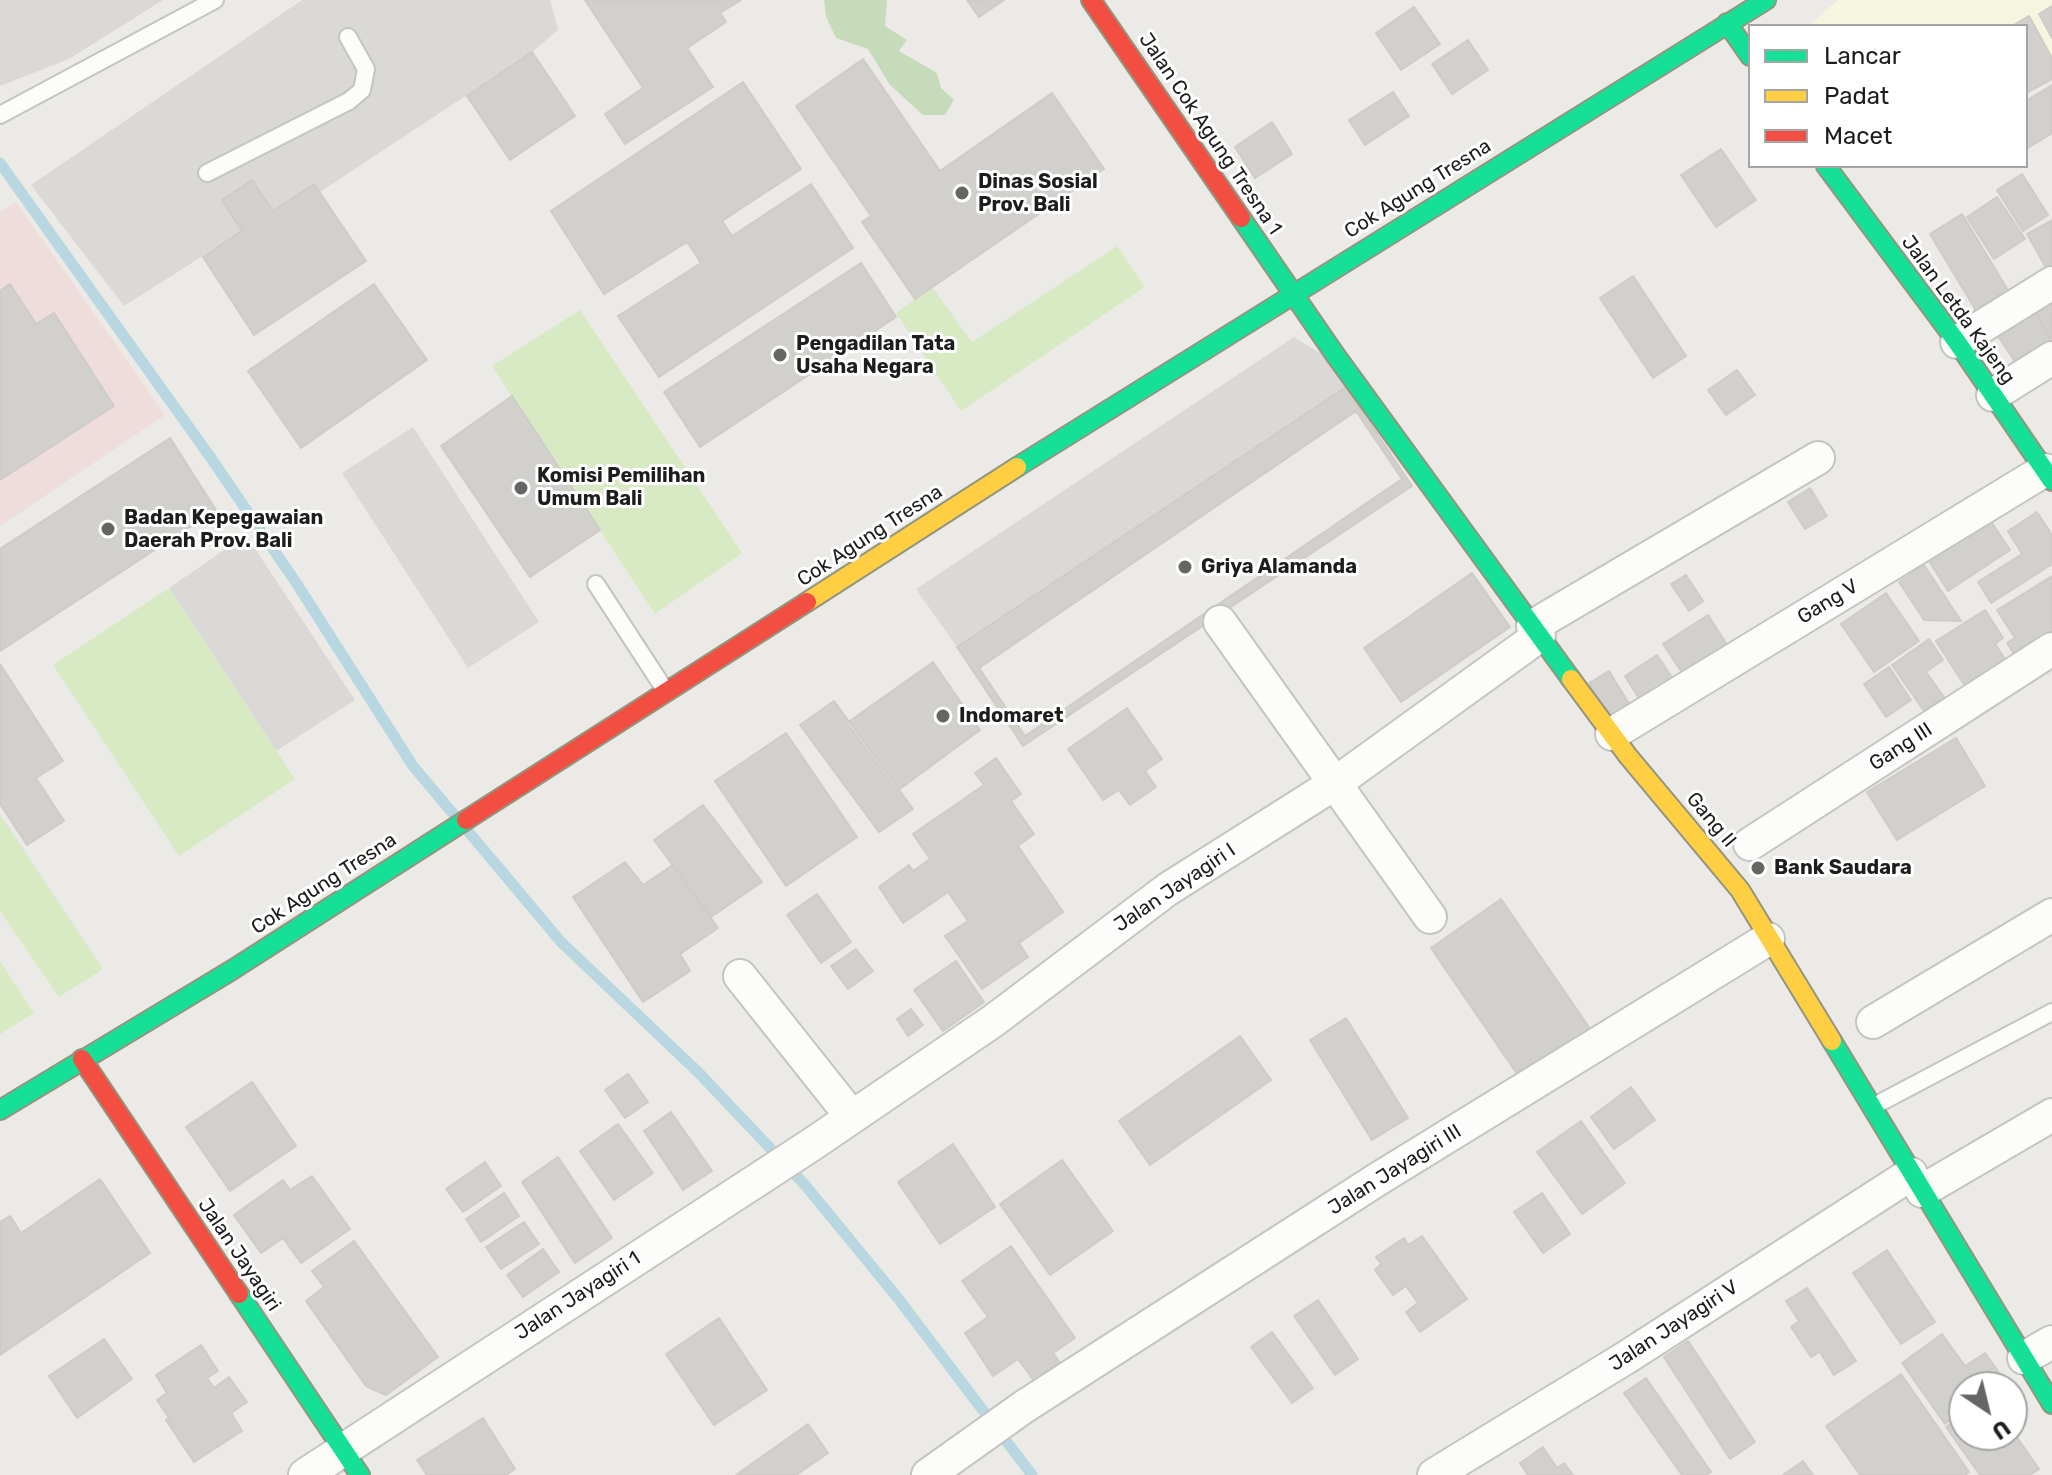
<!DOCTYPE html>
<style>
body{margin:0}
#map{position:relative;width:2052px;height:1475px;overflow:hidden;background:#eceae6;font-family:Rubik,sans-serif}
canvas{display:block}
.legend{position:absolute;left:1748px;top:24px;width:280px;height:144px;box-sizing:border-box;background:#fff;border:2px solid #a5a5a5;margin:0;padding:10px 14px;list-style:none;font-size:24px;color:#1d1d1d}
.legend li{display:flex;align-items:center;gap:16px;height:40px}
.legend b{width:40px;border:2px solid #a5a5a5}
.north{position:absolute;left:1948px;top:1371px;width:80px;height:80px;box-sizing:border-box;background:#fff;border:2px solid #a5a5a5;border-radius:50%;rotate:145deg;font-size:22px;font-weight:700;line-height:32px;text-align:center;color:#1d1d1d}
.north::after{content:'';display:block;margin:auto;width:28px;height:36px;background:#656563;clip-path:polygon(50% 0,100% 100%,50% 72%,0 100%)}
</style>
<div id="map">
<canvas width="2052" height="1475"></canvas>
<ul class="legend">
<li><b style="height:10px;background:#16e098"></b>Lancar</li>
<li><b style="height:10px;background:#ffcf43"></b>Padat</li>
<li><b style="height:10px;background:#f24e42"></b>Macet</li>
</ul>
<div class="north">U</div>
</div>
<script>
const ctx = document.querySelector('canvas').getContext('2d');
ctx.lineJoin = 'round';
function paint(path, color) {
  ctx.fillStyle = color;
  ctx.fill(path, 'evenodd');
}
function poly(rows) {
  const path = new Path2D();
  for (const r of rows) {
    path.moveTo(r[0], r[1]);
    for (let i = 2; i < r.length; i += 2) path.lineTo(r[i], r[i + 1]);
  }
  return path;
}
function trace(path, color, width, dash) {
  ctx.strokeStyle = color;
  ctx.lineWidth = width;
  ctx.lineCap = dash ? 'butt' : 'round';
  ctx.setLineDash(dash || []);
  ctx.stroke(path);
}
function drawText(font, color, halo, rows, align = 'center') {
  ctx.font = font + ' Rubik,sans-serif';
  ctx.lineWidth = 6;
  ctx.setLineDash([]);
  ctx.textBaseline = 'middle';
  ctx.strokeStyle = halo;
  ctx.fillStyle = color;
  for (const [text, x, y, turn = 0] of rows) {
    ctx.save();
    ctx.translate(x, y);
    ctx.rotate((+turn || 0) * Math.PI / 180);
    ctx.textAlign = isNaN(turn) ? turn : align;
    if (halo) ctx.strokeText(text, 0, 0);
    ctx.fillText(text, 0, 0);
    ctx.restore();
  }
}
const commercial = poly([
 [16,202,165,415,0,526,0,212]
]);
const education = poly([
 [1838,0,2052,0,2052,79,2026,93,2026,26,1808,26]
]);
const religious = poly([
 [0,0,163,0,69,59,0,86],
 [302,0,550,0,558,30,532,52,320,192,314,184,273,211,251,181,222,200,242,231,124,306,31,185],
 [1294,337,1326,357,1346,387,957,647,916,589],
 [413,427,539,622,468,668,342,473],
 [246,535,355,700,276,751,169,588]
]);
const grass = poly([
 [1117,246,1145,287,961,411,896,313,932,287,972,342],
 [580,310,742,553,655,614,492,366],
 [169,588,295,779,179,856,53,665],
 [0,814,103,969,59,997,0,911],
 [0,961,34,1013,0,1034]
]);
const forest = poly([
 [824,0,887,0,885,26,907,40,899,51,937,73,941,88,954,100,945,115,923,115,890,85,868,49,836,38,826,17]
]);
const stream = poly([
 [0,163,211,458,297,584,413,766,456,817],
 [467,830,561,942,699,1073,805,1185,897,1297,1032,1475]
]);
const building = poly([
 [585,0,741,0,720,13,726,22,687,48,713,87,625,144,605,114,643,88,585,0],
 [967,0,1004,0,979,17,967,0],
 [2052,6,2052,38,2039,14,2052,6],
 [1414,7,1440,44,1401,70,1376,33,1414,7],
 [2029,16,2052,58,2052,79,2026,93,2026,26,2012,26,2029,16],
 [1468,40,1488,70,1452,94,1432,64,1468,40],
 [532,52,575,116,510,160,467,96,532,52],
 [863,59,940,171,1052,93,1104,169,915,299,862,222,871,216,796,106,863,59],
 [743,82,801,169,722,221,732,236,811,184,853,248,659,377,618,316,701,263,687,242,604,294,551,211,743,82],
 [2052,85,2052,133,2026,149,2026,101,2052,85],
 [1393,92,1409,116,1365,145,1349,120,1393,92],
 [1272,122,1292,154,1255,178,1235,147,1272,122],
 [1721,149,1756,200,1716,227,1681,175,1721,149],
 [2022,174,2048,215,2023,231,1997,190,2022,174],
 [252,180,273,211,314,184,366,261,254,335,203,257,242,231,222,200,252,180],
 [1997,197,2025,239,1994,259,1967,217,1997,197],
 [1962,214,2012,297,1980,317,1930,234,1962,214],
 [2052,220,2052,272,2049,273,2027,234,2052,220],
 [861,263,896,317,700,447,664,392,861,263],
 [1633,276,1686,356,1653,378,1600,298,1633,276],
 [10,284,36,324,54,313,114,406,0,480,0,291,10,284],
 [374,284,427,360,301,448,248,371,374,284],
 [2052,296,2052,338,2033,309,2052,296],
 [2033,309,2052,342,2018,366,1996,333,2033,309],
 [1737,370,1755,395,1726,415,1708,390,1737,370],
 [1346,387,1412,486,1023,746,957,647,1346,387],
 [512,396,600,530,530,577,441,446,512,396],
 [1356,411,1402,479,1025,736,979,668,1356,411],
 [170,438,216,510,0,651,0,549,170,438],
 [1810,488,1827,516,1805,529,1788,502,1810,488],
 [2037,512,2052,535,2052,564,1991,603,1978,582,2022,554,2008,531,2037,512],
 [1990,520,2010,550,1948,591,1929,561,1990,520],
 [1924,565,1961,621,1924,620,1899,582,1924,565],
 [1472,573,1510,627,1401,702,1364,648,1472,573],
 [1686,575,1703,601,1689,611,1671,584,1686,575],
 [2052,576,2052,641,2019,662,2007,643,2015,638,1997,610,2052,576],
 [1886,593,1919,641,1874,672,1841,624,1886,593],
 [1985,610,2003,638,1995,644,2011,668,1970,694,1936,641,1985,610],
 [1708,615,1729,648,1685,677,1663,644,1708,615],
 [1929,639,1943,660,1926,672,1944,697,1924,711,1892,665,1929,639],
 [1657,655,1675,682,1642,703,1625,676,1657,655],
 [933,662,980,730,897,791,847,723,933,662],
 [0,664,63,761,36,778,64,821,27,845,0,804,0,664],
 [1889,667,1911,700,1886,717,1864,684,1889,667],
 [1609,671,1634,712,1613,724,1589,683,1609,671],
 [834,701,913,809,879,832,800,725,834,701],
 [1127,708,1162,759,1145,771,1156,787,1130,805,1119,790,1103,800,1068,749,1127,708],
 [786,733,857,837,786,886,715,781,786,733],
 [1956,738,1985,786,1897,840,1867,792,1956,738],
 [996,758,1021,794,1011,801,1034,834,1018,846,1063,912,1019,943,1028,957,982,989,945,936,968,921,948,892,903,923,879,887,909,865,913,871,930,859,913,834,984,785,975,773,996,758],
 [703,805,762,882,711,917,654,840,703,805],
 [625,862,643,885,673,865,718,928,680,954,690,971,643,1002,573,897,625,862],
 [817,894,851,942,821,963,787,915,817,894],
 [1501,899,1595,1036,1524,1084,1431,948,1501,899],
 [856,949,873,971,848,989,831,966,856,949],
 [956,961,984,1002,943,1031,914,990,956,961],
 [911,1009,923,1025,908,1036,897,1019,911,1009],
 [1346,1018,1408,1118,1372,1140,1310,1040,1346,1018],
 [1240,1036,1271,1080,1150,1165,1119,1121,1240,1036],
 [628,1074,648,1102,625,1118,605,1090,628,1074],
 [252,1082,296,1146,230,1191,186,1127,252,1082],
 [1631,1087,1655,1120,1614,1149,1591,1117,1631,1087],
 [671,1112,712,1171,683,1190,644,1131,671,1112],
 [1581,1121,1625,1183,1582,1214,1537,1152,1581,1121],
 [618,1124,653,1173,614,1200,580,1151,618,1124],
 [953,1144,995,1207,940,1244,898,1182,953,1144],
 [558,1157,612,1238,575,1263,522,1182,558,1157],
 [1062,1160,1113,1231,1050,1275,1000,1204,1062,1160],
 [485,1162,501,1186,463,1212,446,1189,485,1162],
 [312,1176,350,1229,301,1263,283,1238,261,1253,234,1215,283,1180,290,1190,312,1176],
 [100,1179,150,1253,0,1355,0,1222,10,1216,21,1233,100,1179],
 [504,1193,519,1216,481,1242,466,1219,504,1193],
 [1542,1193,1570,1234,1543,1253,1514,1212,1542,1193],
 [524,1222,539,1244,501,1269,486,1247,524,1222],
 [1422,1236,1467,1299,1420,1332,1406,1312,1418,1303,1406,1286,1393,1295,1375,1270,1381,1264,1376,1257,1404,1238,1408,1245,1422,1236],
 [354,1241,438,1357,386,1395,366,1386,306,1301,324,1287,312,1271,354,1241],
 [1011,1246,1075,1338,1053,1353,1063,1367,1037,1385,1018,1359,993,1376,965,1333,988,1317,962,1281,1011,1246],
 [543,1249,559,1272,523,1297,507,1275,543,1249],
 [1887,1250,1935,1322,1901,1344,1853,1273,1887,1250],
 [1807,1288,1856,1361,1834,1375,1820,1352,1811,1357,1791,1327,1799,1321,1786,1301,1807,1288],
 [1318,1300,1358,1359,1335,1375,1294,1316,1318,1300],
 [719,1318,767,1390,714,1425,666,1354,719,1318],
 [1272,1332,1313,1388,1292,1403,1251,1347,1272,1332],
 [1942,1334,1965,1366,1985,1353,2005,1381,1997,1387,1964,1387,1964,1410,1945,1424,1902,1363,1942,1334],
 [104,1339,132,1379,77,1418,49,1376,104,1339],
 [1688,1341,1755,1442,1730,1459,1664,1357,1688,1341],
 [201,1345,218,1371,207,1378,214,1388,229,1377,247,1402,231,1413,242,1431,194,1462,166,1420,169,1418,157,1400,167,1393,156,1375,201,1345],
 [1901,1374,1969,1472,1965,1475,1860,1475,1826,1426,1901,1374],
 [1646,1378,1711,1472,1707,1475,1682,1475,1624,1393,1646,1378],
 [1964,1415,1964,1435,2012,1435,2012,1430,2039,1469,2030,1475,1980,1475,1946,1427,1964,1415],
 [483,1418,515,1469,506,1475,427,1475,417,1460,483,1418],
 [808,1424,828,1453,796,1475,736,1475,808,1424],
 [1543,1447,1557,1468,1564,1463,1573,1475,1528,1475,1520,1463,1543,1447],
 [1803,1461,1813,1475,1783,1475,1803,1461]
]);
const lane = poly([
 [0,115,215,0],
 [207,173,349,101,362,90,366,69,348,37],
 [596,584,665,690],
 [1872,1107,2052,1012]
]);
const street = poly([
 [1957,342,2052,283],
 [1993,395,2052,358],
 [1220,622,1430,917],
 [1533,626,1818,458],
 [1612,734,2045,470],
 [1750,844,2052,649],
 [740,976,852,1117],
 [1873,1022,2052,915],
 [1922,1191,2052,1115],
 [2024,1358,2052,1342],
 [305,1475,814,1143,993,1021,1168,889,1337,782,1539,636],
 [928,1475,1025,1406,1378,1179,1768,939],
 [1434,1475,1627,1357,1911,1174]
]);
const fast = poly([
 [1727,23,1750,56],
 [1826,166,1957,342,2052,481],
 [1241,218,1336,356,1571,679],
 [1017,467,1766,0],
 [1832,1041,2052,1404],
 [0,1110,232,970,466,820],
 [239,1294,360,1475]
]);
const slow = poly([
 [807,602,1017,467],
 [1571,679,1628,756,1740,890,1832,1041]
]);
const jam = poly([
 [1091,0,1241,218],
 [466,820,807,602],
 [82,1059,239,1294]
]);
const markers = [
 [962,193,8,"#656563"],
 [780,355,8,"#656563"],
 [521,488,8,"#656563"],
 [108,529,8,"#656563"],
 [1185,567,8,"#656563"],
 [943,716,8,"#656563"],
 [1758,868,8,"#656563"]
];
const streetNames = [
 ["Jalan Cok Agung Tresna 1",1210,134,56],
 ["Cok Agung Tresna",1418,189,-32],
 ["Jalan Letda Kajeng",1958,310,54],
 ["Cok Agung Tresna",870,536,-33],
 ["Gang V",1828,602,-31],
 ["Gang III",1901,747,-33],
 ["Gang II",1711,820,50],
 ["Cok Agung Tresna",324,884,-33],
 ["Jalan Jayagiri I",1175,888,-34],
 ["Jalan Jayagiri III",1395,1170,-32],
 ["Jalan Jayagiri",239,1255,56],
 ["Jalan Jayagiri 1",578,1296,-33],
 ["Jalan Jayagiri V",1674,1326,-33]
];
const poiNames = [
 ["Dinas Sosial",978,182],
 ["Prov. Bali",978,205],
 ["Pengadilan Tata",796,344],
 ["Usaha Negara",796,367],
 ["Komisi Pemilihan",537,476],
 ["Umum Bali",537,499],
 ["Badan Kepegawaian",124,518],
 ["Daerah Prov. Bali",124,541],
 ["Griya Alamanda",1201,567],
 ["Indomaret",959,716],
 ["Bank Saudara",1774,868]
];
paint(commercial, '#eeddda');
paint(education, '#f6f6e0');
paint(religious, '#dad9d7');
paint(grass, '#d8eac3');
paint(forest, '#c6dbba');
trace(stream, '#b8d7e0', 11);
paint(building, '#d2d0cd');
trace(building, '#cfccc7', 2);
trace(lane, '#c4c4c2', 20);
trace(street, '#c4c4c2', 36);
trace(fast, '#93957e', 22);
trace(slow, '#93957e', 22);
trace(jam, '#93957e', 22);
trace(lane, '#fcfcfb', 16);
trace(street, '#fcfcfb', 32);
trace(fast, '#16e098', 18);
trace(slow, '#ffcf43', 18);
trace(jam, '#f24e42', 18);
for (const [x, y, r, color] of markers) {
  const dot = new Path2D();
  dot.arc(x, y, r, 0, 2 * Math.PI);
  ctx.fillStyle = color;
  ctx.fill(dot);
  trace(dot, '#fff', 3);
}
drawText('20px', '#1d1d1d', '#fff', streetNames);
drawText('bold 20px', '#1d1d1d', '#fff', poiNames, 'left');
</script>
